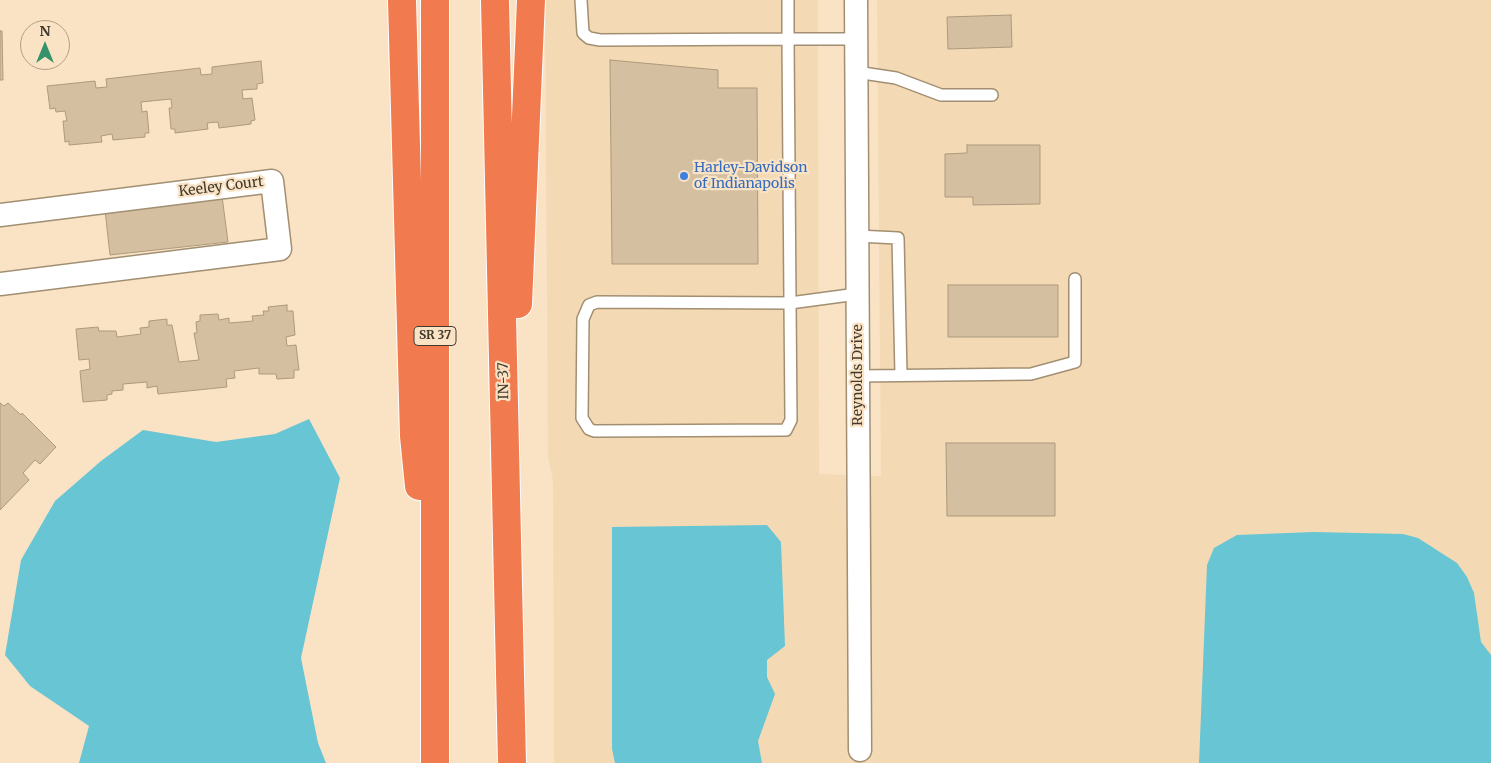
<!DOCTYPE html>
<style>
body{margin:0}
#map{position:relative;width:1491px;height:763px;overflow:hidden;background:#f9e3c4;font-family:Merriweather,serif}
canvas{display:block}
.north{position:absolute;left:20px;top:20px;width:50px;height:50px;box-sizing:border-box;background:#f9e3c4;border:1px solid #b09f88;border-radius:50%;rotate:0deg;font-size:14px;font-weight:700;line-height:20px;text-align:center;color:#433a2e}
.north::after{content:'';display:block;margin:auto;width:18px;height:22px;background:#35936b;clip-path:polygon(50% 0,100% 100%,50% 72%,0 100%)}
</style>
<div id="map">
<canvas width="1491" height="763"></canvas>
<div class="north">N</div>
</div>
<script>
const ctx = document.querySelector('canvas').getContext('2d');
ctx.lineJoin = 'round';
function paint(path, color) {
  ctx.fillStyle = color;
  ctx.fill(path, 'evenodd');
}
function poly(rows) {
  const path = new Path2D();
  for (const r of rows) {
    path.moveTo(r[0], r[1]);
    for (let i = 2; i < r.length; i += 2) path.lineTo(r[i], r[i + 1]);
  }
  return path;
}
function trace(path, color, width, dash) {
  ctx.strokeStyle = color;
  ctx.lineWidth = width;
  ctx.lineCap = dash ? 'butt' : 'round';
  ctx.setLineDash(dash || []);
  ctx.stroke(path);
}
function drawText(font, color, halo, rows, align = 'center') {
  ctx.font = font + ' Merriweather,serif';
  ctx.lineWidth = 4.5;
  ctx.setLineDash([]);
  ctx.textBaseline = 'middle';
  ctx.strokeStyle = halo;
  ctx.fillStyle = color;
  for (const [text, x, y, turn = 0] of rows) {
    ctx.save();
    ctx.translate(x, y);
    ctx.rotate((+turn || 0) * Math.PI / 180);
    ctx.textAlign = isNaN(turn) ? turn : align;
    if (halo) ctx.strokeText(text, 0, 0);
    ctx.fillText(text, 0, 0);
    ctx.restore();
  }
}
const built = poly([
 [545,0,818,0,819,474,881,476,877,0,1491,0,1491,763,554,763,553,481,548,456]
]);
const water = poly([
 [309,419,340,478,301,658,318,743,326,763,79,763,89,726,30,686,5,655,21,560,55,501,101,461,143,430,216,442,275,434],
 [767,525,781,542,785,646,767,660,767,677,775,694,758,741,762,763,615,763,612,749,612,527],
 [1313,532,1403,534,1418,538,1457,563,1467,577,1474,593,1481,642,1491,655,1491,763,1199,763,1207,565,1214,548,1237,535]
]);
const building = poly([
 [1011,15,1012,47,948,49,947,17,1011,15],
 [0,31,2,31,3,80,0,80,0,31],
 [610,60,718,70,718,88,757,88,758,264,612,264,610,60],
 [261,61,263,83,257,84,257,89,242,90,243,99,252,98,255,120,251,121,251,124,219,128,218,122,207,123,208,129,175,133,175,129,171,129,169,108,172,108,171,99,141,102,142,112,147,111,149,133,145,133,145,137,113,140,112,134,101,136,102,142,69,145,69,141,65,142,63,121,67,121,65,111,56,112,55,108,50,109,47,86,95,81,96,88,107,87,106,79,200,68,201,75,212,74,212,67,261,61],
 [967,145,1040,145,1040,204,973,205,973,197,945,197,945,154,967,153,967,145],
 [222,196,228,242,110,255,105,210,222,196],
 [948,285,1058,285,1058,337,948,337,948,285],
 [287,305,287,311,293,311,295,335,286,337,287,346,296,345,299,370,294,370,294,378,277,379,276,374,259,374,259,368,234,371,235,378,226,379,227,387,158,394,157,386,147,388,147,382,123,384,123,390,112,391,112,394,107,395,107,400,83,402,80,371,90,369,89,359,79,360,76,329,98,327,99,331,116,331,117,337,141,334,140,328,149,327,149,321,167,319,167,325,172,325,179,362,199,360,194,333,197,333,196,322,200,321,200,315,218,314,219,320,229,318,229,323,253,321,252,316,264,315,263,311,269,311,268,307,287,305],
 [0,403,4,406,8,403,21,415,22,413,56,447,40,464,35,460,23,473,29,480,0,510,0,403],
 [946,443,1055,443,1055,516,947,516,946,443]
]);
const service = poly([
 [581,0,583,33,589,38,600,40,788,39,788,0],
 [856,39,788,39,790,303,857,294],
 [856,72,896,78,941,95,992,95],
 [857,236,898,238,901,375],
 [597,302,790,303,791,420,786,430,594,431,589,429,582,418,583,319,589,305,597,302],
 [858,376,1031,374,1075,362,1075,279]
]);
const minor = poly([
 [856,0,860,750],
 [0,215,272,181,280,249,0,284]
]);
const motorway = poly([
 [402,0,414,436,419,486],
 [495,0,512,763],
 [518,304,531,0],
 [435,763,435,0]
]);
const markers = [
 [684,176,5,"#3f7fe0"]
];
const shields = [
 [435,336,42]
];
const shieldNames = [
 ["SR 37",435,336]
];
const shopNames = [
 ["Harley-Davidson",694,168],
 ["of Indianapolis",694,184]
];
const streetNames = [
 ["Keeley Court",221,187,-7],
 ["Reynolds Drive",858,375,-90],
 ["IN-37",504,381,-91]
];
paint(built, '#f4dab4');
paint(water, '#67c5d4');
paint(building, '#d4bfa0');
trace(building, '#ad997c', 1);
trace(service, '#a28f72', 14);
trace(minor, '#a28f72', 25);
trace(motorway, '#fff', 30);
trace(service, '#fff', 11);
trace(minor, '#fff', 22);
trace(motorway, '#f27a4f', 28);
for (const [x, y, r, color] of markers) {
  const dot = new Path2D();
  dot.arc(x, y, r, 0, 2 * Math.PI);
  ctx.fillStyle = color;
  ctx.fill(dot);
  trace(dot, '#f9e3c4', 2);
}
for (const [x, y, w] of shields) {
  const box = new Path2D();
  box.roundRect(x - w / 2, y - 9.5, w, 19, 4);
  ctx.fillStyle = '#f9e3c4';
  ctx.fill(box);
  trace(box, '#433a2e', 1);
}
drawText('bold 12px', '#433a2e', null, shieldNames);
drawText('14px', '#366cbe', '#f9e3c4', shopNames, 'left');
drawText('14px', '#433a2e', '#f9e3c4', streetNames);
</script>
